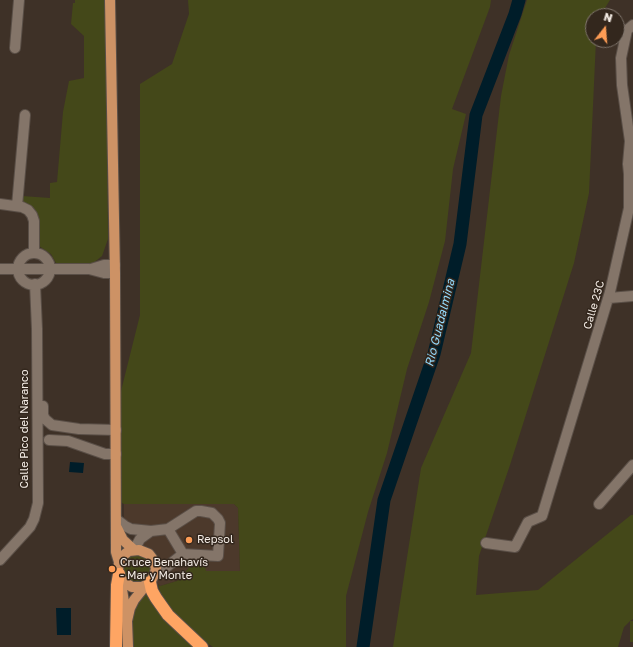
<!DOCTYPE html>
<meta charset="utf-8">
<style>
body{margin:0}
#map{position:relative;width:633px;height:647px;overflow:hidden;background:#3e3127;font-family:"Golos Text",sans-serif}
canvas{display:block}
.north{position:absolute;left:585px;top:8px;width:40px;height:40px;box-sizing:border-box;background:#33271d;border:1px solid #80766d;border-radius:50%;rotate:17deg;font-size:11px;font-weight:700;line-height:16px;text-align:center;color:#f4ece5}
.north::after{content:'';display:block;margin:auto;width:14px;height:18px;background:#fd9c55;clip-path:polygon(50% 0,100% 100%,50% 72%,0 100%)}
</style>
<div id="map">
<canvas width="633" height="647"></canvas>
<div class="north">N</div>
</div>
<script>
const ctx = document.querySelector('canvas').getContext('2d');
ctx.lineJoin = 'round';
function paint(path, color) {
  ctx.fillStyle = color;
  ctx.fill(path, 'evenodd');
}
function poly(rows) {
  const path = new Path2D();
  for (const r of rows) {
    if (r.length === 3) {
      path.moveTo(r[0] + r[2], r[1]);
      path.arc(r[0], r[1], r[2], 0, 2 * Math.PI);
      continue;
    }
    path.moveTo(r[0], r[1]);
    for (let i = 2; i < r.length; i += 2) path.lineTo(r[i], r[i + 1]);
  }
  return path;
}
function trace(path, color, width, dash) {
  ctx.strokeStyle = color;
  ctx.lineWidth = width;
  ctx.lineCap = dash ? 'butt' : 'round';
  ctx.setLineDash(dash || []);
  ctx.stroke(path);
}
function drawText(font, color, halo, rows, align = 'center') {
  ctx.font = font + ' "Golos Text",sans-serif';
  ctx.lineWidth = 3;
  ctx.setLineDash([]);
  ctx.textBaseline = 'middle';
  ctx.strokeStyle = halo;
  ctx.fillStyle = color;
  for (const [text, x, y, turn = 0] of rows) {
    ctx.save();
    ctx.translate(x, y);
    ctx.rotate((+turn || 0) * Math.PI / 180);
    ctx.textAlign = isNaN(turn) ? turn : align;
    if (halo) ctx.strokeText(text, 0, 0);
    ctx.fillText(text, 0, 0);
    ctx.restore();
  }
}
const built = poly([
 [124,504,234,504,238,508,240,571,206,571,188,569,177,581,160,586,156,581,157,576,141,546,134,526,124,521]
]);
const green = poly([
 [75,0,106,0,108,239,102,256,92,264,56,263,51,254,39,246,37,213,28,204,21,202,22,196,50,198,50,183,57,182,63,112,69,81,84,78,84,36,71,24,73,3,75,3],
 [188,0,491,0,490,7,452,109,466,114,453,169,445,241,429,302,407,369,387,453,368,512,346,596,346,647,213,647,201,639,174,612,161,595,158,584,160,586,177,581,188,569,190,564,205,564,206,571,240,571,238,508,234,504,124,504,120,502,121,391,140,315,140,84,172,64,189,14],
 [527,0,610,0,600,16,593,16,593,40,596,40,589,193,574,263,510,465,479,556,476,595,538,590,631,515,633,515,633,619,630,621,633,621,633,642,630,642,630,621,624,627,618,647,393,647,421,468,471,353,501,96,509,55],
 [137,569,14],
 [145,590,197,647,132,647,132,614]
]);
const water = poly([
 [70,462,84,463,83,473,69,472],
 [56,608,71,608,71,635,57,635]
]);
const river = poly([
 [363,647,384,500,434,354,460,244,476,115,515,14,519,0]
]);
const minor = poly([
 [15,48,19,0],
 [0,204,22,207,28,210,32,215,34,221,34,253],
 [17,206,25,115],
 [34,269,16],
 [0,269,89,269,104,273,115,273],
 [91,269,104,265,115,265],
 [609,298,633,296],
 [43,406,43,415,45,419,52,425,79,429,116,430],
 [49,440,68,441,105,454,116,454],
 [599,504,633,465],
 [116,519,125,526,131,529,151,531,168,529,183,554],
 [486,543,515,547,528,522,542,516,610,292,629,208,629,174,628,164,630,141,622,85,621,58,627,30,633,25],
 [134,550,140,539,151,531],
 [0,560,30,527,34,519,38,503,37,329,35,284],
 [155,573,164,569,183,554,218,556,220,523,218,519,212,513,201,511,196,511,168,529]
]);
const major = poly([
 [110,0,115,273,116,552,119,562],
 [117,528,123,540,134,550],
 [121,583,127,621,128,647],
 [127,621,130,608,134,600,146,585,152,579,155,573,156,568,152,558,149,554,139,550,129,551,125,554,119,562,118,570,121,579,124,582,132,587,142,587,146,585]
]);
const highway = poly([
 [150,582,152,591,156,598,168,615,202,647],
 [116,647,117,585,119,574]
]);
const markers = [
 [189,540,4,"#fd9c55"],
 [112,569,4,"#fd9c55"]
];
const streetNames = [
 ["Calle 23C",594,305,-74],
 ["Calle Pico del Naranco",25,429,-90]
];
const poiNames = [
 ["Repsol",197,540],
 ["Cruce Benahavís",120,563],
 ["- Mar y Monte",120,576]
];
const waterNames = [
 ["Rio Guadalmina",440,323,-76]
];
paint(built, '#4c392b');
paint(green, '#444819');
paint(water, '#001d29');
trace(river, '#001d29', 13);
trace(minor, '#5a4f47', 12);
trace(major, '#5a4f47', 12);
trace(highway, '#5a4f47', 14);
trace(minor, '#847569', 10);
trace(major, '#cd9265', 10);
trace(highway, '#fea563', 12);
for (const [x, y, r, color] of markers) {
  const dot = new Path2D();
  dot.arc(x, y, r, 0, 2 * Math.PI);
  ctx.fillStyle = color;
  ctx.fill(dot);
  trace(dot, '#33271d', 1.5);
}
drawText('11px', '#f4ece5', '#33271d', streetNames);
drawText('11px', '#f4ece5', '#33271d', poiNames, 'left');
drawText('italic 12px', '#94dcfe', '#33271d', waterNames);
</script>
